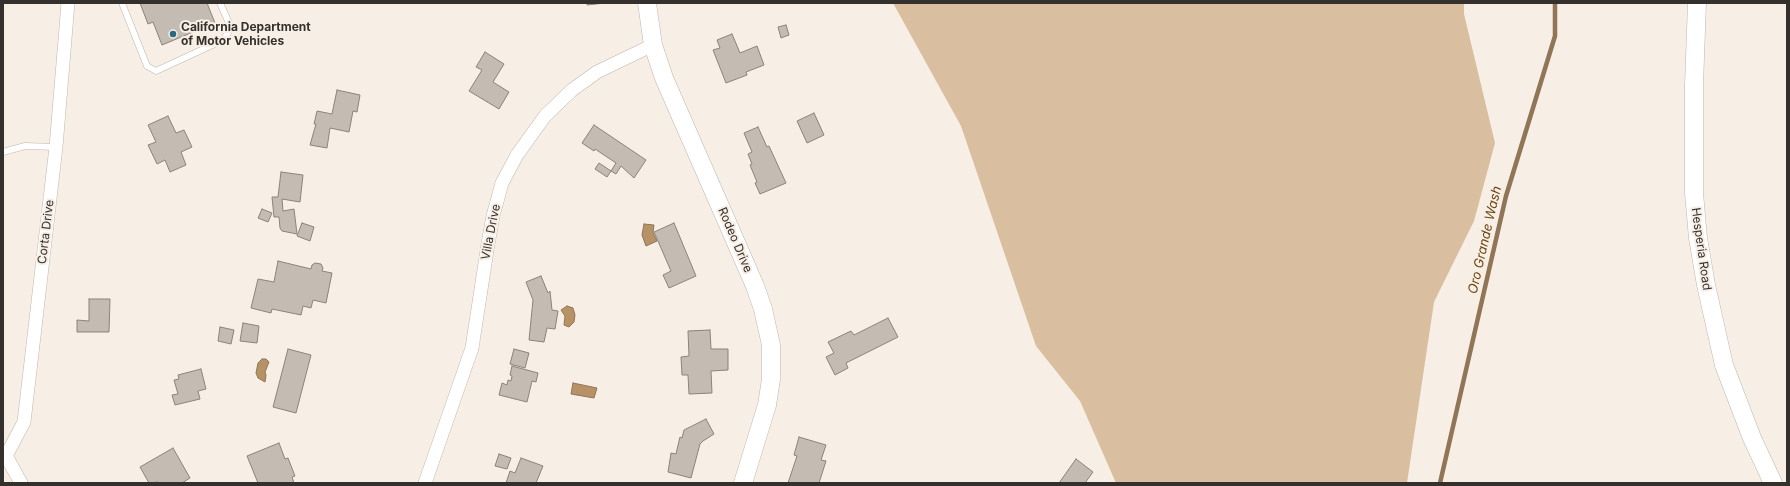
<!DOCTYPE html>
<style>
body{margin:0}
#map{position:relative;width:1790px;height:486px;overflow:hidden;background:#f7eee5;font-family:Inter,sans-serif}
canvas{display:block}
.frame{position:absolute;inset:0;border:4px solid #34302d;pointer-events:none}
</style>
<div id="map">
<canvas width="1790" height="486"></canvas>
<div class="frame"></div>
</div>
<script>
const ctx = document.querySelector('canvas').getContext('2d');
ctx.lineJoin = 'round';
function paint(path, color) {
  ctx.fillStyle = color;
  ctx.fill(path, 'evenodd');
}
function poly(rows) {
  const path = new Path2D();
  for (const r of rows) {
    path.moveTo(r[0], r[1]);
    for (let i = 2; i < r.length; i += 2) path.lineTo(r[i], r[i + 1]);
  }
  return path;
}
function trace(path, color, width, dash) {
  ctx.strokeStyle = color;
  ctx.lineWidth = width;
  ctx.lineCap = dash ? 'butt' : 'round';
  ctx.setLineDash(dash || []);
  ctx.stroke(path);
}
function drawText(font, color, halo, rows, align = 'center') {
  ctx.font = font + ' Inter,sans-serif';
  ctx.lineWidth = 4;
  ctx.setLineDash([]);
  ctx.textBaseline = 'middle';
  ctx.strokeStyle = halo;
  ctx.fillStyle = color;
  for (const [text, x, y, turn = 0] of rows) {
    ctx.save();
    ctx.translate(x, y);
    ctx.rotate((+turn || 0) * Math.PI / 180);
    ctx.textAlign = isNaN(turn) ? turn : align;
    if (halo) ctx.strokeText(text, 0, 0);
    ctx.fillText(text, 0, 0);
    ctx.restore();
  }
}
const green = poly([
 [893,3,1464,3,1464,14,1495,143,1474,221,1434,302,1407,483,1116,483,1080,401,1036,346,961,126]
]);
const water = poly([
 [644,224,654,225,653,233,657,241,646,246,642,235,644,224],
 [567,306,573,308,575,315,574,322,569,327,564,325,565,316,561,310,567,306],
 [262,359,266,359,269,362,265,372,266,375,265,382,258,378,256,373,258,363,262,359],
 [573,383,597,388,594,398,571,394,573,383]
]);
const stream = poly([
 [1440,483,1506,196,1555,36,1555,3]
]);
const building = poly([
 [140,3,207,3,215,23,162,45,153,22,148,24,140,3],
 [587,3,605,3,587,5,587,3],
 [786,25,789,35,781,38,778,27,786,25],
 [732,34,740,53,757,46,764,65,746,72,747,75,726,83,713,50,720,48,717,40,732,34],
 [485,52,504,64,493,82,509,92,499,109,469,91,482,70,476,67,485,52],
 [337,90,360,95,357,112,353,111,349,132,330,128,327,148,310,145,316,124,314,124,317,111,332,114,337,90],
 [814,113,824,135,807,143,797,121,814,113],
 [168,116,176,133,184,130,192,147,181,152,186,165,170,172,165,160,157,164,148,145,156,142,148,125,168,116],
 [594,125,646,160,634,178,621,166,616,174,611,171,607,177,595,169,599,163,611,171,616,163,595,149,594,151,582,143,594,125],
 [758,127,767,147,769,146,786,183,760,194,755,183,757,182,750,165,752,164,748,154,752,152,744,133,758,127],
 [281,172,303,175,300,202,282,199,283,211,294,209,297,234,282,231,280,228,279,217,274,217,272,197,278,197,281,172],
 [262,209,272,213,268,222,258,218,262,209],
 [302,223,314,227,310,241,297,236,302,223],
 [674,223,696,276,669,288,663,275,671,271,654,232,674,223],
 [278,261,311,269,312,265,315,263,321,264,323,268,322,271,332,273,326,303,313,300,311,308,303,306,301,315,272,309,271,313,251,308,258,279,274,282,278,261],
 [541,276,548,293,550,291,552,310,558,311,555,329,547,328,544,342,529,340,533,300,526,282,541,276],
 [89,299,110,299,109,332,77,332,77,320,89,321,89,299],
 [888,318,898,337,846,363,848,368,835,375,826,357,834,353,828,342,851,331,854,335,888,318],
 [243,323,259,326,257,343,240,341,243,323],
 [220,327,234,330,231,344,218,341,220,327],
 [710,330,711,349,728,349,728,370,711,371,712,393,689,394,688,375,682,375,681,357,689,356,688,331,710,330],
 [288,349,311,355,296,413,273,407,288,349],
 [514,349,529,353,525,368,510,364,514,349],
 [512,366,538,373,536,382,532,381,527,402,499,395,502,383,507,385,508,380,511,381,512,376,510,375,512,366],
 [201,369,206,389,198,391,200,399,175,405,172,395,178,394,174,380,179,379,178,375,201,369],
 [706,419,714,434,703,441,700,444,691,478,668,472,671,453,676,454,680,437,682,438,684,430,706,419],
 [799,437,826,445,821,460,826,461,819,483,788,483,797,456,794,455,799,437],
 [279,443,285,459,288,458,295,476,292,477,294,483,258,483,247,456,279,443],
 [173,448,190,478,182,483,159,483,158,482,149,483,140,467,173,448],
 [499,454,511,458,507,469,495,466,499,454],
 [521,458,543,466,536,483,506,483,510,471,515,473,521,458],
 [1076,459,1093,472,1085,483,1059,483,1076,459]
]);
const lane = poly([
 [122,3,147,66,156,71,223,40,228,33,229,23,220,3],
 [3,152,25,146,56,147]
]);
const street = poly([
 [3,454,6,456,21,483],
 [6,456,24,422,56,147,68,3],
 [425,483,472,348,488,244,493,216,502,183,517,155,545,116,572,90,597,72,653,45]
]);
const secondary = poly([
 [647,3,653,45,664,78,755,286,763,309,771,345,771,379,767,405,743,483],
 [1697,3,1694,85,1694,193,1698,238,1706,285,1724,365,1752,438,1773,483]
]);
const markers = [
 [173,34,4,"#286a7c"]
];
const poiNames = [
 ["California Department",181,27],
 ["of Motor Vehicles",181,41]
];
const streetNames = [
 ["Corta Drive",46,232,-83],
 ["Villa Drive",491,232,-79],
 ["Rodeo Drive",735,240,67],
 ["Hesperia Road",1701,249,82]
];
const waterNames = [
 ["Oro Grande Wash",1485,240,-77]
];
paint(green, '#d9bea0');
paint(water, '#b89267');
trace(water, '#907556', 1);
trace(stream, '#907556', 4.5);
paint(building, '#c4bcb3');
trace(building, '#8b837b', 1);
trace(lane, '#beb6ad', 7);
trace(street, '#beb6ad', 14);
trace(secondary, '#beb6ad', 19);
trace(lane, '#fff', 6);
trace(street, '#fff', 13);
trace(secondary, '#fff', 18);
for (const [x, y, r, color] of markers) {
  const dot = new Path2D();
  dot.arc(x, y, r, 0, 2 * Math.PI);
  ctx.fillStyle = color;
  ctx.fill(dot);
  trace(dot, '#f7eee5', 1.5);
}
drawText('bold 12px', '#34302d', '#f7eee5', poiNames, 'left');
drawText('12px', '#34302d', '#f7eee5', streetNames);
drawText('italic 13px', '#6c4511', '#f7eee5', waterNames);
</script>
